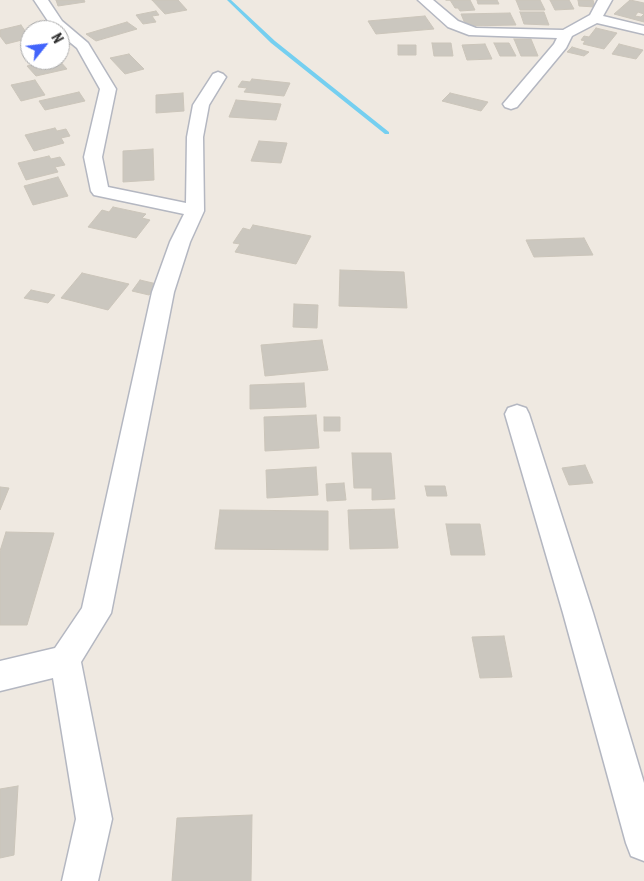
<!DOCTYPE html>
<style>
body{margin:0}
#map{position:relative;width:644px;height:881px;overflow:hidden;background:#efe9e1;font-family:"Roboto Condensed",sans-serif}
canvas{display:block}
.north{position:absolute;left:20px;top:20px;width:50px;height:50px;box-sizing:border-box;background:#fff;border:1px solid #ababab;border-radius:50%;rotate:61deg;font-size:14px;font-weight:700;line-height:20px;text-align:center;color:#2e2e2e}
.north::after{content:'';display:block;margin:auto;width:18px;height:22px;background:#4264fb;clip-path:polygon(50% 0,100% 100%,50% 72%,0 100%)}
</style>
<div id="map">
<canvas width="644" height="881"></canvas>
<div class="north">N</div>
</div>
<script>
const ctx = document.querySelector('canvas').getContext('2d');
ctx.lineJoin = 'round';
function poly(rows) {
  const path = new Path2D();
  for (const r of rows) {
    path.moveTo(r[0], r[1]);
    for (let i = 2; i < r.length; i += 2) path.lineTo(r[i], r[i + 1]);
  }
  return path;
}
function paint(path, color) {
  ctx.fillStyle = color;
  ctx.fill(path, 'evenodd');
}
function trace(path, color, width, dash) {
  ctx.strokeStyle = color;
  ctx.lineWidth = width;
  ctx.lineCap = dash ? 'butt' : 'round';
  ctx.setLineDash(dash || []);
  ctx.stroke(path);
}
const stream = poly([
 [227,0,231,0,275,41,389,132,389,134,385,134,271,43,227,0]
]);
const building = poly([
 [56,0,84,0,85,2,58,6,56,0],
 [152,0,178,0,187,10,165,14,152,0],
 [446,0,470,0,475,10,460,11,458,8,455,8,450,0,446,0],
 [477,0,497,0,499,4,478,4,477,0],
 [516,0,540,0,545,10,520,10,516,0],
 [550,0,569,0,574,9,555,10,550,0],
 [578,0,593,0,595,7,579,6,578,0],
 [630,0,644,3,644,14,638,12,635,16,641,17,644,14,644,22,614,14,630,0],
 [156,11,159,15,152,16,156,22,143,24,136,15,156,11],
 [520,12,544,12,549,25,524,24,520,12],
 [510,13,516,25,466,26,461,14,510,13],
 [425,16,434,29,376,34,368,21,425,16],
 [127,22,137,29,96,41,86,34,127,22],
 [21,25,30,38,6,44,0,36,0,30,21,25],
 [596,28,617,33,604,49,583,44,585,41,581,40,584,36,589,37,596,28],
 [514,39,531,39,538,56,521,56,514,39],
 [432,43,451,43,453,56,434,56,432,43],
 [494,43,509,43,516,56,500,56,494,43],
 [485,44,492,59,467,60,462,45,485,44],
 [619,44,643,50,636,59,612,54,619,44],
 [398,45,416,45,416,55,398,55,398,45],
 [572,47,589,52,584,56,567,52,572,47],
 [129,54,144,69,125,74,110,58,129,54],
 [52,60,59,60,67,69,36,76,27,66,52,60],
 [252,79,290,83,284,96,244,92,247,88,238,87,242,81,250,82,252,79],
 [35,80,45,95,21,101,11,85,35,80],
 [79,92,85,101,45,110,39,101,79,92],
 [183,93,184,111,156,113,156,95,183,93],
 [450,93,488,102,481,111,442,101,450,93],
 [236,100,281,104,276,120,229,117,236,100],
 [55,128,57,131,66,129,70,136,61,138,64,143,34,151,25,135,55,128],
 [259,141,287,143,281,163,251,161,259,141],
 [153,149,154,180,123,182,123,151,153,149],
 [49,156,51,159,60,157,65,165,55,167,58,172,26,180,18,163,49,156],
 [58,177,68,196,33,205,24,186,58,177],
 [113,207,146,214,142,218,150,220,136,238,88,227,102,210,109,212,113,207],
 [253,225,311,236,296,264,235,252,240,244,233,243,243,228,250,230,253,225],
 [584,238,593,255,534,257,526,240,584,238],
 [340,270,404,272,407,308,339,306,340,270],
 [82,273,129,284,108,310,61,298,82,273],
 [140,280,157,284,149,295,132,291,140,280],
 [31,290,55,295,48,303,24,298,31,290],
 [294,304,318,305,317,328,293,327,294,304],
 [322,340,328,370,265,376,261,345,322,340],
 [304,383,306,407,250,409,250,385,304,383],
 [316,415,319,448,265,451,264,417,316,415],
 [324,417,340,417,340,431,324,431,324,417],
 [352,453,391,453,395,499,372,500,372,488,354,488,352,453],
 [585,465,593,483,569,485,562,468,585,465],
 [316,467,318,495,267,498,266,470,316,467],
 [344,483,346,500,327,501,326,484,344,483],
 [425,486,445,486,447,496,427,496,425,486],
 [0,487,9,488,0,510,0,487],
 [394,509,398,548,350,549,348,510,394,509],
 [220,510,328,511,328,550,215,549,220,510],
 [446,524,480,524,485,555,451,555,446,524],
 [6,532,54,533,27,625,0,625,0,551,6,532],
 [504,636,512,677,480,678,472,637,504,636],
 [18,786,14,855,0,858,0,789,18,786],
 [252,815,251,881,172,881,177,818,252,815]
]);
const minor = poly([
 [34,0,48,0,62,21,88,43,116,89,102,157,108,187,186,203,187,137,193,105,213,74,218,72,223,74,226,77,209,105,203,137,204,211,190,242,174,292,111,613,81,662,112,819,98,881,62,881,76,819,53,678,0,691,0,661,55,648,82,608,152,292,170,242,184,214,94,195,91,191,84,157,100,89,77,48,60,34,60,30,56,30,52,27,34,0],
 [418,0,433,0,458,21,476,28,563,30,590,15,598,0,612,0,603,16,644,26,644,34,597,23,572,36,566,48,517,107,511,109,505,107,503,104,554,44,557,38,469,35,448,27,418,0],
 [517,405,526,408,529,414,593,613,644,783,644,861,631,856,626,843,563,613,505,414,508,408,517,405]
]);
paint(stream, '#75cff0');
paint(building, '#cbc7bf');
trace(building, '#cbc5ba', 1);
trace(minor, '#b4b7c1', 3);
paint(minor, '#fff');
</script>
